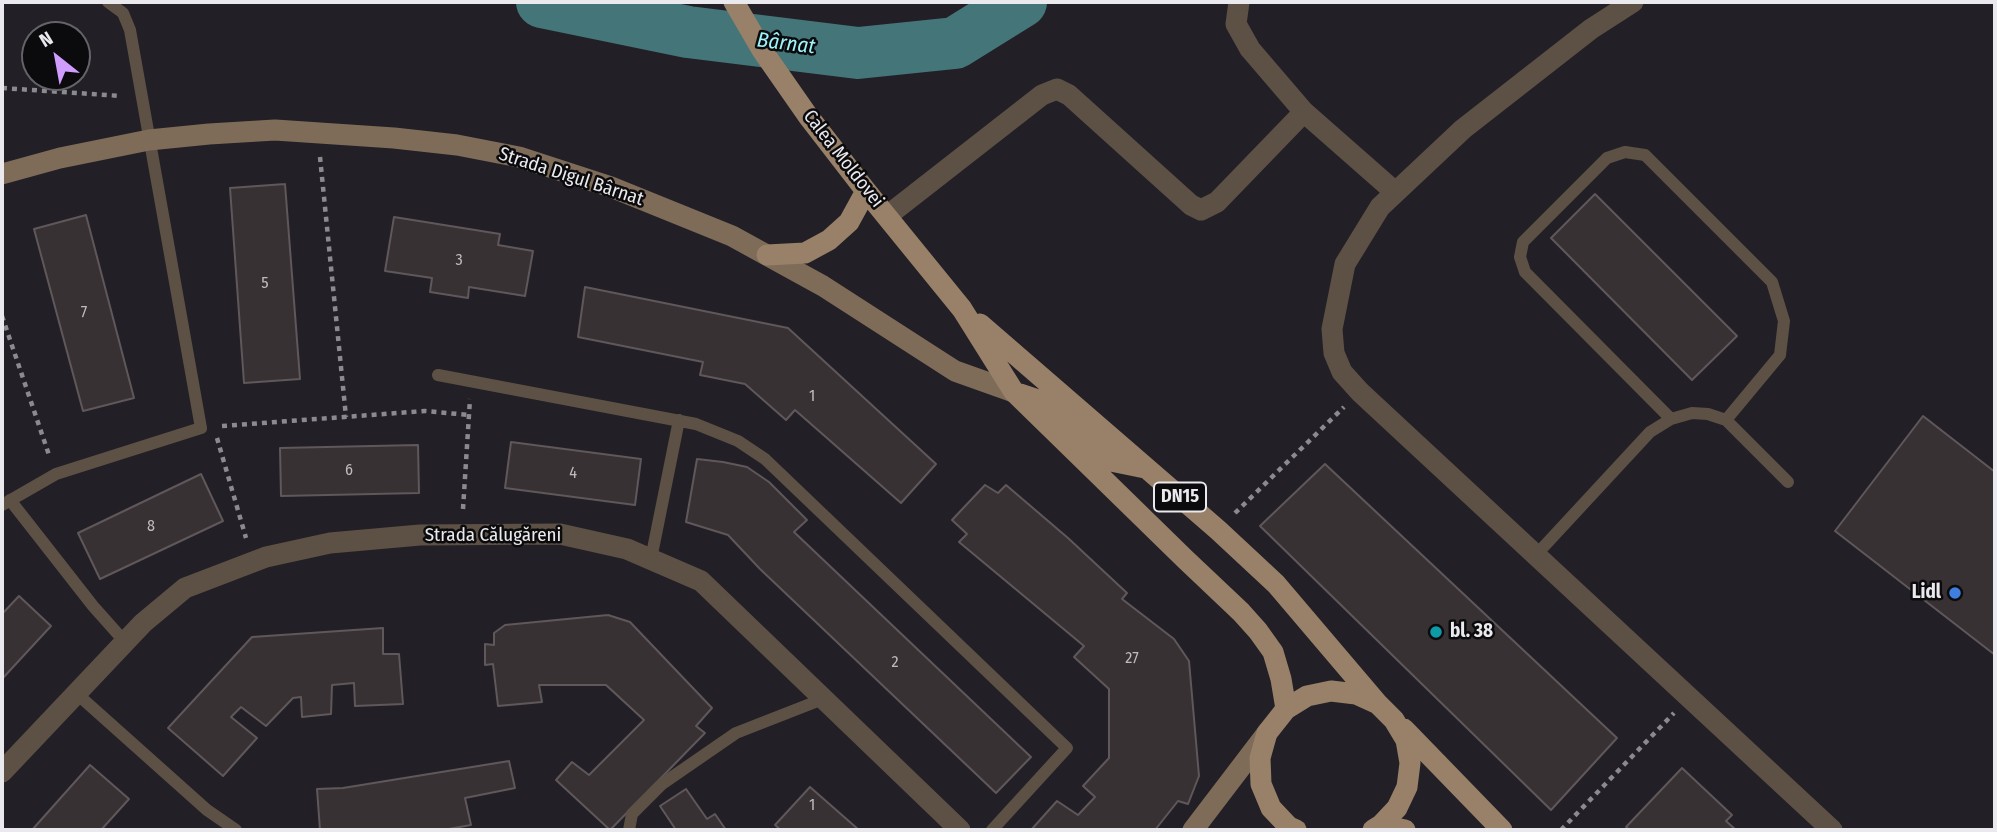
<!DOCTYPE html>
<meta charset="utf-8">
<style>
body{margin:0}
#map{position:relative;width:1997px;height:832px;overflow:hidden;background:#222026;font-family:"Fira Sans Condensed",sans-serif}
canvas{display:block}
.frame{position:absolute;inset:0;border:4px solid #eae9ed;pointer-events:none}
.north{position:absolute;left:21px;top:21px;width:70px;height:70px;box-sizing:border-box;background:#0b0a0d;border:2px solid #646367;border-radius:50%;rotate:329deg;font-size:19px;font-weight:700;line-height:28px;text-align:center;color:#eae9ed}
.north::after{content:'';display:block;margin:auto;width:24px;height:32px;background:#d09dff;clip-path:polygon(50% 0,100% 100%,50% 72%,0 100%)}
</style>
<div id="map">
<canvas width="1997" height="832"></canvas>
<div class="frame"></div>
<div class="north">N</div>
</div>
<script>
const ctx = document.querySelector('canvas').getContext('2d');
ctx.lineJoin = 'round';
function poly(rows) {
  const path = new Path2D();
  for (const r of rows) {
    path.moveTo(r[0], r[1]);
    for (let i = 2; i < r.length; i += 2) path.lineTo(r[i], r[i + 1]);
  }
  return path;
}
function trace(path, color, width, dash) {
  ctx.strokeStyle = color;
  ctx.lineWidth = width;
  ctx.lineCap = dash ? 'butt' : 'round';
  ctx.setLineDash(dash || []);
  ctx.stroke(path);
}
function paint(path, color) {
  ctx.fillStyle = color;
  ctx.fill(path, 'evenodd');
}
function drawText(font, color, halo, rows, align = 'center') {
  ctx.font = font + ' "Fira Sans Condensed",sans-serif';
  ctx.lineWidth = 5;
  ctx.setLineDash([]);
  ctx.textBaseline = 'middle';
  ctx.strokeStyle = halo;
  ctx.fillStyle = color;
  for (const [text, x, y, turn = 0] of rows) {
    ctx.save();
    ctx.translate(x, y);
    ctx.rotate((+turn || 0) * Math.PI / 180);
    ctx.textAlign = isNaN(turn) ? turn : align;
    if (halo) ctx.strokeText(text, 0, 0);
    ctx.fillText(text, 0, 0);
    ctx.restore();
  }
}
const river = poly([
 [542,2,688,32,858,53,955,43,1021,2]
]);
const building = poly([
 [285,184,300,379,244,383,230,188,285,184],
 [1595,194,1737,336,1692,380,1551,238,1595,194],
 [86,215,134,398,83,411,34,229,86,215],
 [394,217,500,234,498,245,533,251,525,296,469,287,468,298,430,292,432,278,385,271,394,217],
 [585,287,788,328,936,464,901,503,795,410,786,420,745,384,700,375,703,362,578,337,585,287],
 [1923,416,1995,472,1995,655,1835,531,1923,416],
 [511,442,641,459,635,505,505,488,511,442],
 [418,445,419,493,281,496,280,448,418,445],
 [697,459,723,462,747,467,769,482,807,520,794,532,1031,757,996,793,760,569,728,535,686,522,697,459],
 [1325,464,1617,738,1551,810,1260,526,1325,464],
 [201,474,223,521,100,579,78,533,201,474],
 [985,485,998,493,1006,485,1068,538,1127,593,1122,599,1174,639,1189,661,1199,776,1188,804,1178,801,1155,830,1031,830,1057,801,1078,815,1095,797,1083,786,1109,758,1109,689,1074,657,1084,646,959,542,967,534,952,520,985,485],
 [19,596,51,626,2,679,2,614,19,596],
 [608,615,630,622,712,708,696,726,705,733,610,830,556,780,572,762,589,775,644,720,606,685,539,685,542,702,498,706,493,664,485,665,485,644,494,645,494,633,505,625,608,615],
 [383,628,383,654,399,654,403,704,355,706,354,683,332,685,331,714,302,717,301,697,293,698,266,726,241,707,231,717,257,738,223,776,168,728,252,637,383,628],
 [509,761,515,788,465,798,471,825,443,830,320,830,317,789,343,788,509,761],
 [90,765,129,799,101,830,32,830,90,765],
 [1682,768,1732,815,1726,821,1736,830,1630,830,1626,827,1682,768],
 [810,787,859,830,781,830,775,825,810,787],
 [686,789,707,819,715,814,726,830,676,830,660,806,686,789]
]);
const path = poly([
 [2,88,121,96],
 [320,157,346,417],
 [2,316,49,455],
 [222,426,425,411,469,415],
 [217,438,246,538],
 [463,509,470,399],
 [1235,513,1344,407],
 [1561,830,1674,713]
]);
const lane = poly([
 [438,375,696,424,738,441,765,459,1067,748,992,830],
 [1671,419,1525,272,1520,257,1523,242,1607,158,1625,152,1645,155,1772,282,1784,321,1780,355,1726,420],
 [10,500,93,606,125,642],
 [2,505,56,474,201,428,130,30,123,13,108,2],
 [1536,555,1650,432,1671,419,1692,413,1708,414,1726,420,1788,482],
 [651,559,679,420],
 [76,693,207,810,236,830],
 [629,830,632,814,662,784,736,733,823,699]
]);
const street = poly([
 [1239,2,1236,24,1250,49,1304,112,1395,192],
 [1633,2,1591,29,1463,129,1380,207,1345,264,1332,329,1334,353,1342,372,1360,392,1832,830],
 [887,216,1042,95,1057,89,1069,95,1191,205,1201,210,1217,202,1304,112],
 [2,772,143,623,185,588,266,557,330,543,420,535,560,534,627,549,701,581,960,830]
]);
const secondary = poly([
 [2,174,60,158,149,140,209,134,275,130,394,138,457,145,519,157,611,187,732,236,823,286,955,371,1014,392],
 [1193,830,1267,733]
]);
const primary = poly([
 [734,2,762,50,808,116,866,191,962,309,1014,392,1185,559,1241,612,1258,631,1273,652,1281,679,1286,709],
 [767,255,805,253,829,240,849,222,866,191],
 [980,324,1218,530,1276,584,1378,704],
 [1020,394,1047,403,1106,460,1145,468],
 [1404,729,1502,830],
 [1381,825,1405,830],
 [1296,830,1289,827,1271,808,1261,784,1260,758,1267,733,1286,709,1307,696,1331,691,1356,694,1378,704,1394,720,1406,740,1410,763,1407,787,1397,808,1381,825,1373,830]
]);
const markers = [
 [1955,593,7,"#3f7fe0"],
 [1436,632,7,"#0f9aa8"]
];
const numberNames = [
 ["3",459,261],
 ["5",265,284],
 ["7",84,313],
 ["1",812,397],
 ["6",349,471],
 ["4",573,474],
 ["8",151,527],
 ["27",1132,659],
 ["2",895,663],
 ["1",812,806]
];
const shields = [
 [1180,497,52]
];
const shieldNames = [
 ["DN15",1180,497]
];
const streetNames = [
 ["Calea Moldovei",843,159,52],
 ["Strada Digul Bârnat",571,177,18],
 ["Strada Călugăreni",493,536]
];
const poiNames = [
 ["Lidl",1941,593],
 ["bl. 38",1450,632,"left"]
];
const waterNames = [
 ["Bârnat",786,44,7]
];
trace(river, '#447579', 52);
paint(building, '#383133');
trace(building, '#5f5759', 2);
trace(path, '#8b8a8f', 4.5, [5, 5]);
trace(lane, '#5d5145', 12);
trace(street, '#5d5145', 21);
trace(secondary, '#7e6c59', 21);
trace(primary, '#988168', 21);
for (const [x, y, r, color] of markers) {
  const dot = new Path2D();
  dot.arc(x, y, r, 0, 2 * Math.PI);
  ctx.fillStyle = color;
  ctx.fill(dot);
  trace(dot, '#0b0a0d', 2.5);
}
drawText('16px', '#bebbbe', null, numberNames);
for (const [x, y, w] of shields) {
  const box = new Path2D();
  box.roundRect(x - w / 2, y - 14.5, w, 29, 5);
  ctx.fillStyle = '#0b0a0d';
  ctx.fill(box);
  trace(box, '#eae9ed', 2);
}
drawText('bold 18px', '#eae9ed', null, shieldNames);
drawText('19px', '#eae9ed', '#0b0a0d', streetNames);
drawText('bold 19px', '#eae9ed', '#0b0a0d', poiNames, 'right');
drawText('italic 21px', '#9ef5fb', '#0b0a0d', waterNames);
</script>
